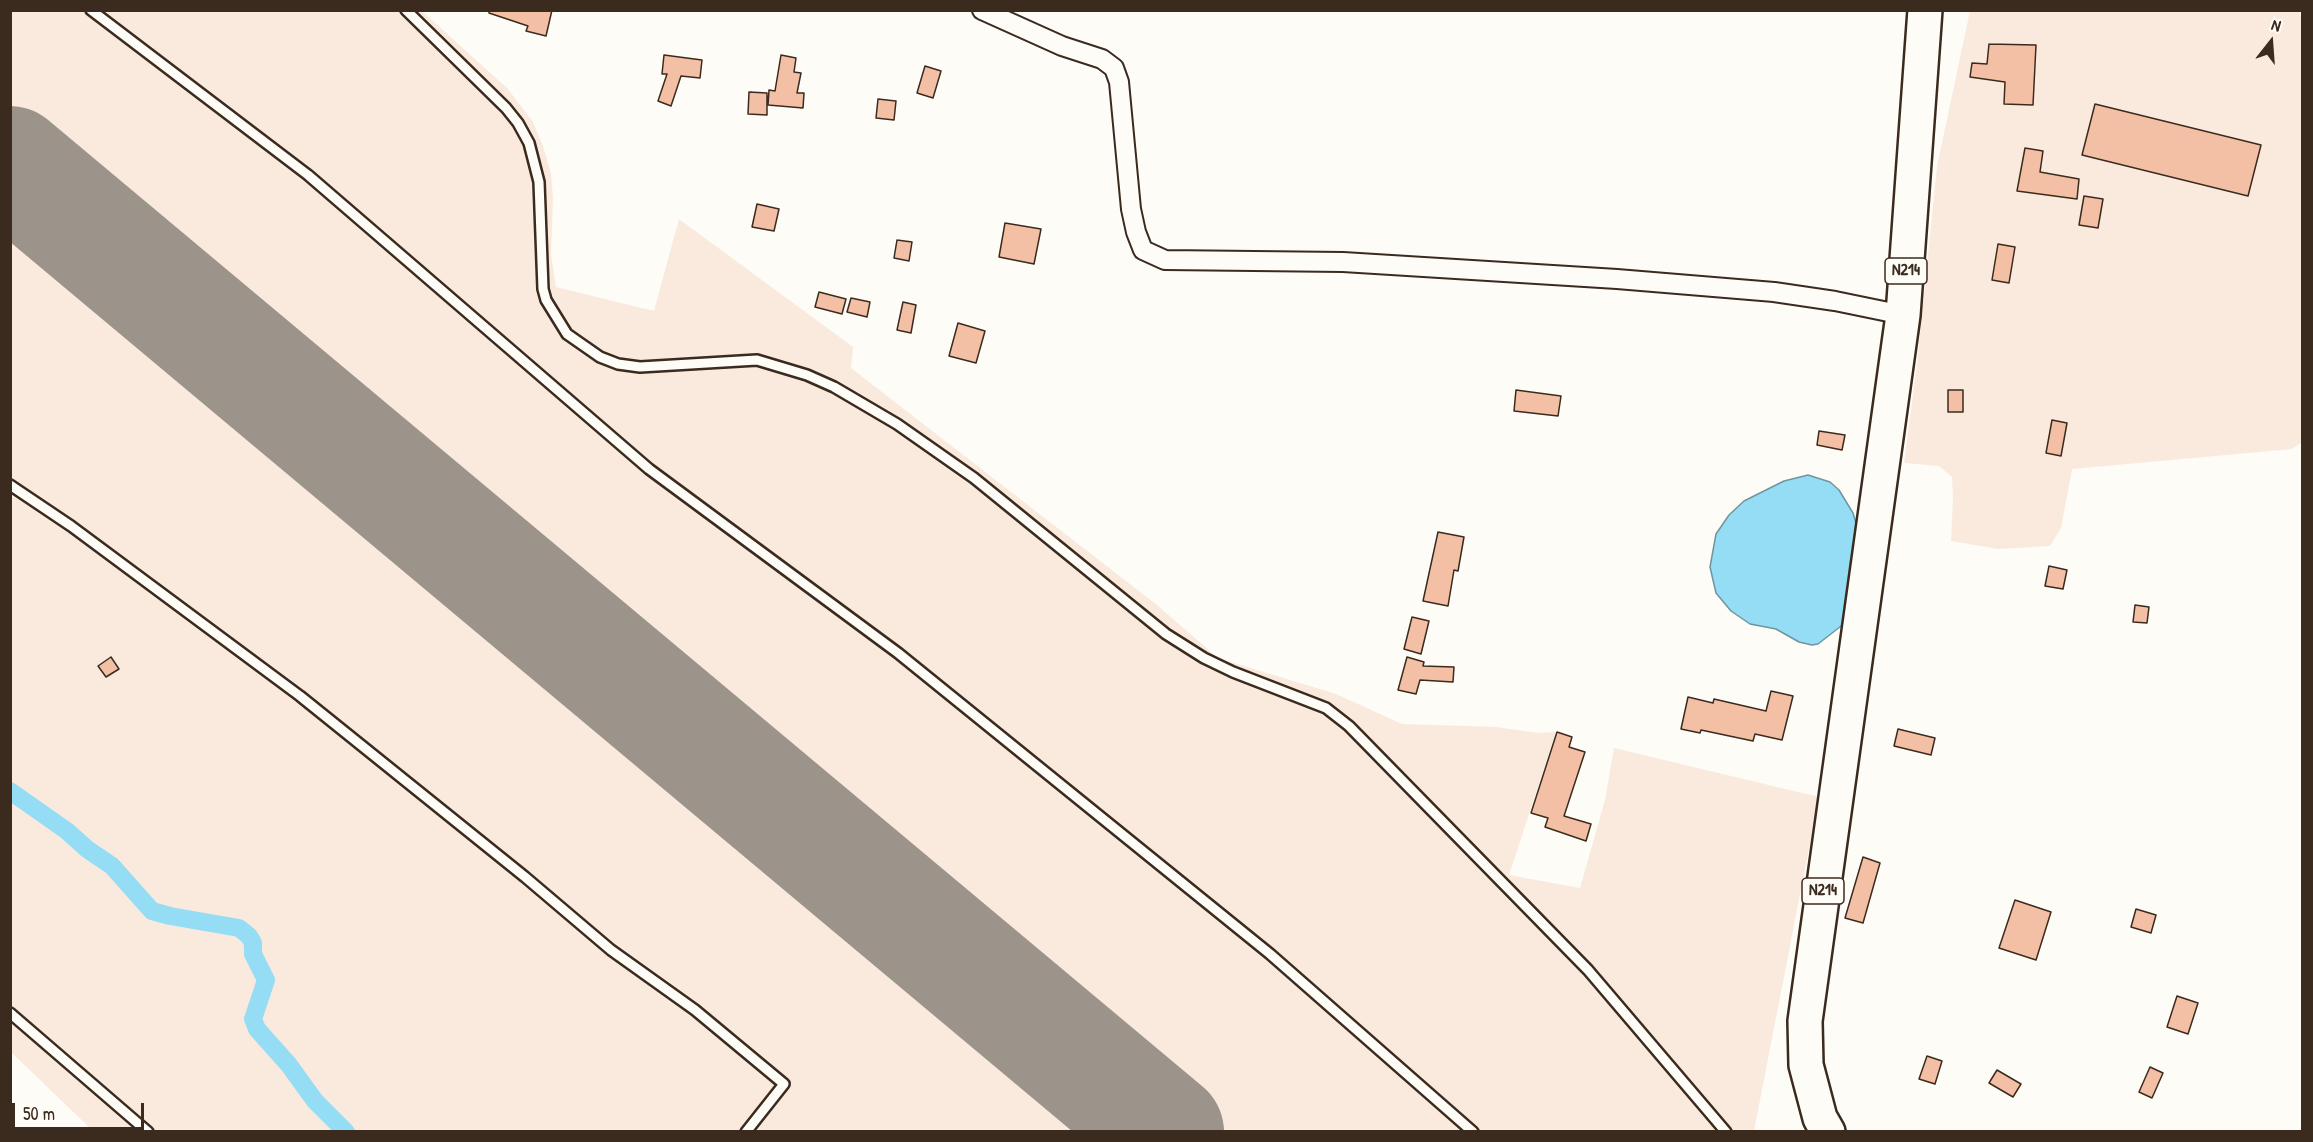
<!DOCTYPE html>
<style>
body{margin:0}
#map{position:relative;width:2313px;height:1142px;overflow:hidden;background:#fdfcf7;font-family:"Patrick Hand",sans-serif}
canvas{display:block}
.frame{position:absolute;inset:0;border:12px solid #3b2a1e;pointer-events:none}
.north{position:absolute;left:2241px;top:12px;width:60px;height:60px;-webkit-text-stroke:4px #fdfcf7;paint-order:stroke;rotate:17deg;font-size:16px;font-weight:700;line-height:24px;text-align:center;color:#3b2a1e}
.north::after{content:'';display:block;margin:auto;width:21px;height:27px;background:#3b2a1e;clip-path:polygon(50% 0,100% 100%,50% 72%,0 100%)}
.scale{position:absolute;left:12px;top:1103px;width:132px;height:27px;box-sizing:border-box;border:3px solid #3b2a1e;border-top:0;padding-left:8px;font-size:18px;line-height:21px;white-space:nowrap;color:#3b2a1e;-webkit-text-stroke:4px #fdfcf7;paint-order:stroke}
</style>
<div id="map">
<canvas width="2313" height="1142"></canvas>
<div class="frame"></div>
<div class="north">N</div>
<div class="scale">50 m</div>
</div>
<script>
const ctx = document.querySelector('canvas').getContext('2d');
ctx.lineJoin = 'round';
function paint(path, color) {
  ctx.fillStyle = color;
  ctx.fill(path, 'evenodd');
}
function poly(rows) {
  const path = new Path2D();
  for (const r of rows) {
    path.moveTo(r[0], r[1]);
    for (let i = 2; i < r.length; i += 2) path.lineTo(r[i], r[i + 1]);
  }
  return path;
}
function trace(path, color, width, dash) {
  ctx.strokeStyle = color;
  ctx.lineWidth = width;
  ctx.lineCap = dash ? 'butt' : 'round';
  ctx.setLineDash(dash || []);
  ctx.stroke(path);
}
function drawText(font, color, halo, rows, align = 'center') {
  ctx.font = font + ' "Patrick Hand",sans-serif';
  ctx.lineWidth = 6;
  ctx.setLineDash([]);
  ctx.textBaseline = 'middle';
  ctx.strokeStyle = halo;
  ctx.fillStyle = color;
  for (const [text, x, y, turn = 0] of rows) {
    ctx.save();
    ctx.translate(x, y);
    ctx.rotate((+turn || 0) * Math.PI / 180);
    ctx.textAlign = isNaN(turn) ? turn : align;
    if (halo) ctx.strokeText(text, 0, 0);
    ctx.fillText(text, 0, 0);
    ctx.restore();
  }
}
const built = poly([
 [10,11,422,11,508,89,533,122,543,146,551,173,553,199,551,254,556,287,654,311,679,219,853,347,851,368,1157,605,1218,658,1336,694,1402,724,1496,727,1538,733,1556,732,1509,875,1580,888,1605,800,1614,748,1819,797,1754,1131,93,1131,11,1052],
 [1970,11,2299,11,2302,21,2302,442,2292,449,2072,469,2061,528,2050,546,1998,549,1951,541,1953,497,1952,477,1939,466,1904,463,1917,364,1937,166]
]);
const water = poly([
 [1808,475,1830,482,1839,490,1853,513,1861,540,1845,623,1818,644,1812,645,1799,642,1776,629,1750,624,1731,611,1716,593,1710,567,1716,534,1729,515,1744,501,1784,481,1808,475]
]);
const canal = poly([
 [10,791,67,831,87,849,112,866,152,911,170,916,239,928,249,936,253,943,253,954,266,980,253,1019,257,1029,289,1065,315,1101,346,1132]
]);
const runway = poly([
 [10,165,1165,1132]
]);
const building = poly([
 [489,10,552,10,546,36,526,31,528,26,489,13,489,10],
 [1989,44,2036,45,2033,105,2004,104,2005,82,1970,77,1972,63,1987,64,1989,44],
 [664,55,702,60,700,78,681,76,671,106,658,101,667,74,662,74,664,55],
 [781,55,796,58,794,72,801,73,797,93,804,93,803,108,768,105,769,90,775,91,781,55],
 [925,66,941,71,933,98,917,93,925,66],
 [749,92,767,93,767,115,748,114,749,92],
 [878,99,896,101,894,120,876,118,878,99],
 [2095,104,2261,145,2248,196,2082,155,2095,104],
 [2025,148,2043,151,2040,172,2079,179,2077,199,2017,191,2025,148],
 [2084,196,2103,199,2098,228,2079,225,2084,196],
 [757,204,779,209,774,231,752,227,757,204],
 [1005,223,1041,229,1034,264,999,257,1005,223],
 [897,240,912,242,909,261,894,258,897,240],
 [1998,244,2015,247,2009,283,1992,280,1998,244],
 [819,292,846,299,842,314,815,307,819,292],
 [851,298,870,302,867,317,847,312,851,298],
 [903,302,916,305,911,333,897,330,903,302],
 [958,323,985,331,976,363,949,356,958,323],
 [1516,390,1561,396,1558,416,1514,411,1516,390],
 [1948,390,1963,390,1963,412,1948,412,1948,390],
 [2052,420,2067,423,2061,456,2046,453,2052,420],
 [1819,431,1845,435,1842,450,1817,445,1819,431],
 [1438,532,1464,537,1458,571,1454,570,1448,606,1423,601,1438,532],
 [2049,566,2067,570,2063,589,2045,586,2049,566],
 [2135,605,2149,607,2147,623,2133,622,2135,605],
 [1412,617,1429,621,1421,654,1404,649,1412,617],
 [111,657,119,669,106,677,98,666,111,657],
 [1407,657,1424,662,1423,666,1454,667,1453,682,1420,680,1416,694,1398,690,1407,657],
 [1771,691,1793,696,1782,740,1755,734,1753,741,1701,730,1700,733,1681,729,1688,697,1713,703,1714,699,1766,711,1771,691],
 [1898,729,1935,738,1931,755,1894,746,1898,729],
 [1557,732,1572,737,1569,747,1585,752,1564,816,1591,824,1586,841,1545,827,1548,818,1531,813,1557,732],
 [1863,857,1880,863,1863,923,1845,918,1863,857],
 [2015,900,2051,912,2036,960,1999,948,2015,900],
 [2136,909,2156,915,2151,933,2131,927,2136,909],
 [2177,996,2198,1003,2188,1034,2167,1027,2177,996],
 [1927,1056,1942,1061,1935,1084,1919,1079,1927,1056],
 [2150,1067,2163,1073,2152,1098,2139,1092,2150,1067],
 [1997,1070,2021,1084,2013,1097,1989,1083,1997,1070]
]);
const lane = poly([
 [91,10,308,175,649,469,898,653,1270,954,1473,1132],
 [406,10,506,108,518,123,529,143,539,182,543,289,546,300,567,334,600,357,618,364,640,367,757,360,807,375,834,387,897,424,974,478,1166,634,1204,658,1233,672,1326,708,1349,726,1588,970,1726,1132],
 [10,485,71,526,300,696,525,877,611,950,695,1010,784,1084,746,1132],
 [10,1013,148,1132]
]);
const street = poly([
 [982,10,1062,46,1102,59,1114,68,1119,82,1131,209,1136,232,1143,250,1165,260,1343,262,1617,279,1774,292,1835,301,1903,315]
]);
const highway = poly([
 [1828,1132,1820,1118,1806,1065,1805,1021,1903,315,1925,10]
]);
const shields = [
 [1906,271,42],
 [1823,891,42]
];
const shieldNames = [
 ["N214",1906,271],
 ["N214",1823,891]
];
paint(built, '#faeade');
paint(water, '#94ddf5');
trace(water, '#70959f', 1.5);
trace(canal, '#94ddf5', 18);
trace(runway, '#9c938a', 118);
paint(building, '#f4c0a5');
trace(building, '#3b2a1e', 1.5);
trace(lane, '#3b2a1e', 14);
trace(street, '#3b2a1e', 22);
trace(highway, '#3b2a1e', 38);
trace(lane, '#fdfcf7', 9);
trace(street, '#fdfcf7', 18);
trace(highway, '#fdfcf7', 33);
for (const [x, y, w] of shields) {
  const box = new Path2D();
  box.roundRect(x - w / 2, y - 13, w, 26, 4.5);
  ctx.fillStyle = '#fdfcf7';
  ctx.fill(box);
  trace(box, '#3b2a1e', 1.5);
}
drawText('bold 16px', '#3b2a1e', null, shieldNames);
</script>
